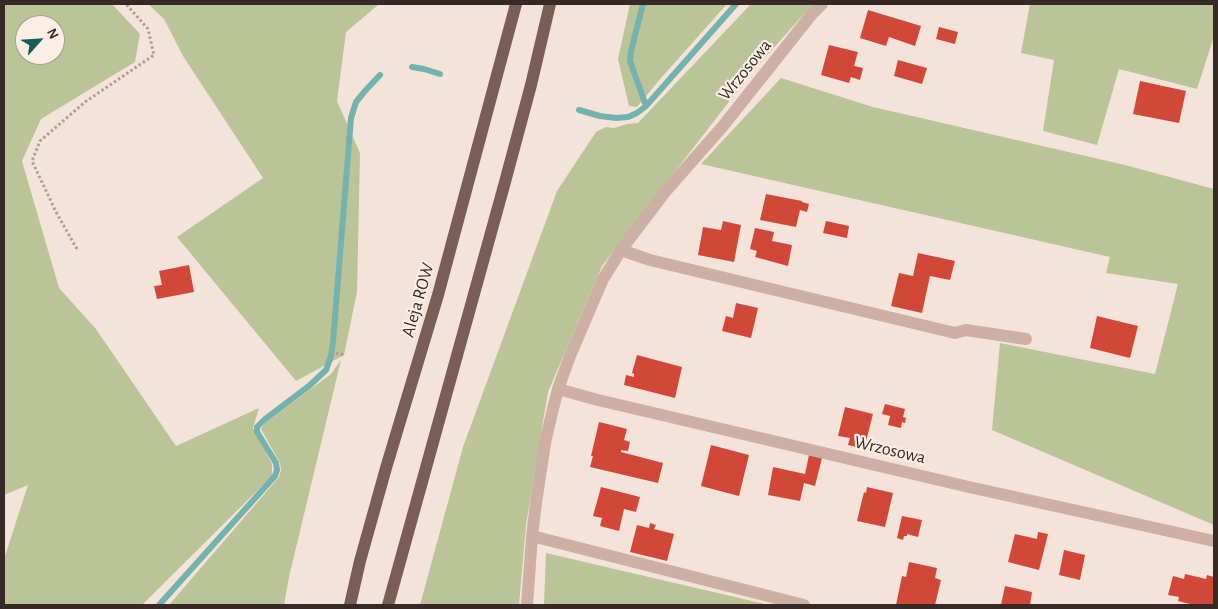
<!DOCTYPE html>
<style>
body{margin:0}
#map{position:relative;width:1218px;height:609px;overflow:hidden;background:#f4e3d8;font-family:"Alegreya Sans",sans-serif}
canvas{display:block}
.frame{position:absolute;inset:0;border:5px solid #372926;pointer-events:none}
.north{position:absolute;left:15px;top:15px;width:50px;height:50px;box-sizing:border-box;background:#fbeee4;border:1px solid #ad9f98;border-radius:50%;rotate:64deg;font-size:14px;font-weight:700;line-height:20px;text-align:center;color:#372926}
.north::after{content:'';display:block;margin:auto;width:18px;height:22px;background:#175c57;clip-path:polygon(50% 0,100% 100%,50% 72%,0 100%)}
</style>
<div id="map">
<canvas width="1218" height="609"></canvas>
<div class="frame"></div>
<div class="north">N</div>
</div>
<script>
const ctx = document.querySelector('canvas').getContext('2d');
ctx.lineJoin = 'round';
function paint(path, color) {
  ctx.fillStyle = color;
  ctx.fill(path, 'evenodd');
}
function poly(rows) {
  const path = new Path2D();
  for (const r of rows) {
    path.moveTo(r[0], r[1]);
    for (let i = 2; i < r.length; i += 2) path.lineTo(r[i], r[i + 1]);
  }
  return path;
}
function trace(path, color, width, dash) {
  ctx.strokeStyle = color;
  ctx.lineWidth = width;
  ctx.lineCap = dash ? 'butt' : 'round';
  ctx.setLineDash(dash || []);
  ctx.stroke(path);
}
function drawText(font, color, halo, rows, align = 'center') {
  ctx.font = font + ' "Alegreya Sans",sans-serif';
  ctx.lineWidth = 4.5;
  ctx.setLineDash([]);
  ctx.textBaseline = 'middle';
  ctx.strokeStyle = halo;
  ctx.fillStyle = color;
  for (const [text, x, y, turn = 0] of rows) {
    ctx.save();
    ctx.translate(x, y);
    ctx.rotate((+turn || 0) * Math.PI / 180);
    ctx.textAlign = isNaN(turn) ? turn : align;
    if (halo) ctx.strokeText(text, 0, 0);
    ctx.fillText(text, 0, 0);
    ctx.restore();
  }
}
const green = poly([
 [4,4,112,4,140,34,135,62,41,119,22,161,59,288,96,329,176,446,259,408,253,428,272,464,272,476,142,605,4,605,4,559,28,485,4,495],
 [25,25,55,25,55,55,25,55],
 [148,4,377,4,377,6,346,32,337,101,360,153,357,292,344,355,296,381,177,237,263,178,183,56,164,19],
 [630,4,727,4,661,78,637,107,629,106,618,59],
 [751,4,813,4,752,72,602,266,548,392,526,525,519,605,420,605,463,447,557,191,596,132,606,127,614,128,627,124,638,123],
 [1030,4,1214,4,1214,36,1197,89,1119,69,1097,145,1043,131,1054,60,1021,53],
 [781,78,873,107,1125,165,1214,189,1214,525,992,430,1000,343,1155,374,1178,284,1106,273,1110,257,701,164],
 [341,360,289,577,284,605,169,605,279,477,281,470,280,463,261,429,264,424,331,374],
 [546,553,769,605,549,605,544,604]
]);
const stream = poly([
 [643,4,631,51,630,61,646,106],
 [412,67,424,69,440,74],
 [579,110,600,116,616,118,628,117,637,113,646,106,736,4],
 [159,605,275,476,277,470,276,463,257,432,257,427,264,420,309,386,326,370,331,356,333,342,351,118,356,102,365,91,380,75]
]);
const building = poly([
 [868,10,921,26,915,46,889,37,886,46,860,38],
 [939,27,958,32,955,44,936,39],
 [829,45,858,52,854,66,863,68,860,80,851,77,849,83,821,75],
 [898,60,927,68,922,84,894,76],
 [1140,81,1186,91,1179,123,1133,114],
 [766,194,802,201,802,202,809,204,807,212,800,210,796,227,760,220],
 [723,221,741,225,734,262,698,255,703,227,721,230],
 [826,221,849,226,847,238,823,233],
 [755,228,774,232,772,241,792,245,788,266,755,257,757,251,750,249],
 [918,253,955,261,950,280,930,276,922,313,891,306,899,273,913,276],
 [189,265,194,292,157,299,154,286,162,285,159,271],
 [736,303,758,308,751,338,722,331,726,316,733,318],
 [1097,316,1138,326,1130,358,1090,348],
 [637,355,682,367,675,398,624,385,626,375,634,377,634,374,632,373],
 [885,404,905,409,903,417,906,418,905,423,902,422,901,428,888,425,890,416,882,414],
 [845,407,873,414,864,449,848,445,850,438,838,436],
 [599,422,627,429,624,440,630,442,628,451,621,450,621,452,663,463,658,483,590,467,593,456,591,456],
 [711,445,749,455,739,496,701,486],
 [809,455,822,458,815,486,804,483,800,501,768,495,773,467,805,474],
 [601,487,640,497,636,512,624,509,619,531,600,526,602,518,593,516],
 [867,487,893,493,885,527,857,521,864,492,866,493],
 [902,516,922,520,918,537,907,534,907,536,904,536,903,540,897,538],
 [650,523,656,525,654,529,674,534,667,561,630,552,637,525,649,528],
 [1038,532,1048,534,1039,570,1008,562,1015,534,1037,539],
 [1064,550,1085,555,1080,580,1059,575],
 [909,562,937,568,935,578,941,580,935,605,896,605,902,576,906,577],
 [1185,574,1206,579,1207,575,1214,577,1214,601,1213,605,1194,605,1178,601,1179,597,1168,595,1173,576,1184,579],
 [1005,586,1032,592,1030,605,1001,605]
]);
const path = poly([
 [77,249,56,212,32,161,40,141,85,102,154,55,148,29,126,4],
 [331,352,344,355]
]);
const minor = poly([
 [621,250,650,260,955,333,966,330,1026,339],
 [558,389,598,400,969,487,1214,541],
 [532,536,804,605],
 [527,605,532,536,536,503,545,443,552,413,558,389,570,356,603,279,621,250,665,192,723,126,812,14,822,4]
]);
const primary = poly([
 [350,605,360,561,386,468,438,295,516,4],
 [388,605,505,182,531,85,550,4]
]);
const streetNames = [
 ["Wrzosowa",745,70,-51],
 ["Aleja ROW",418,300,-74],
 ["Wrzosowa",890,450,13]
];
paint(green, '#bbc496');
trace(stream, '#74b3ad', 6);
paint(building, '#d24838');
trace(path, '#b89a8d', 3, [2.5, 2.5]);
trace(minor, '#cdb0a3', 12);
trace(primary, '#7a5d55', 12);
drawText('18px', '#372926', '#fbeee4', streetNames);
</script>
